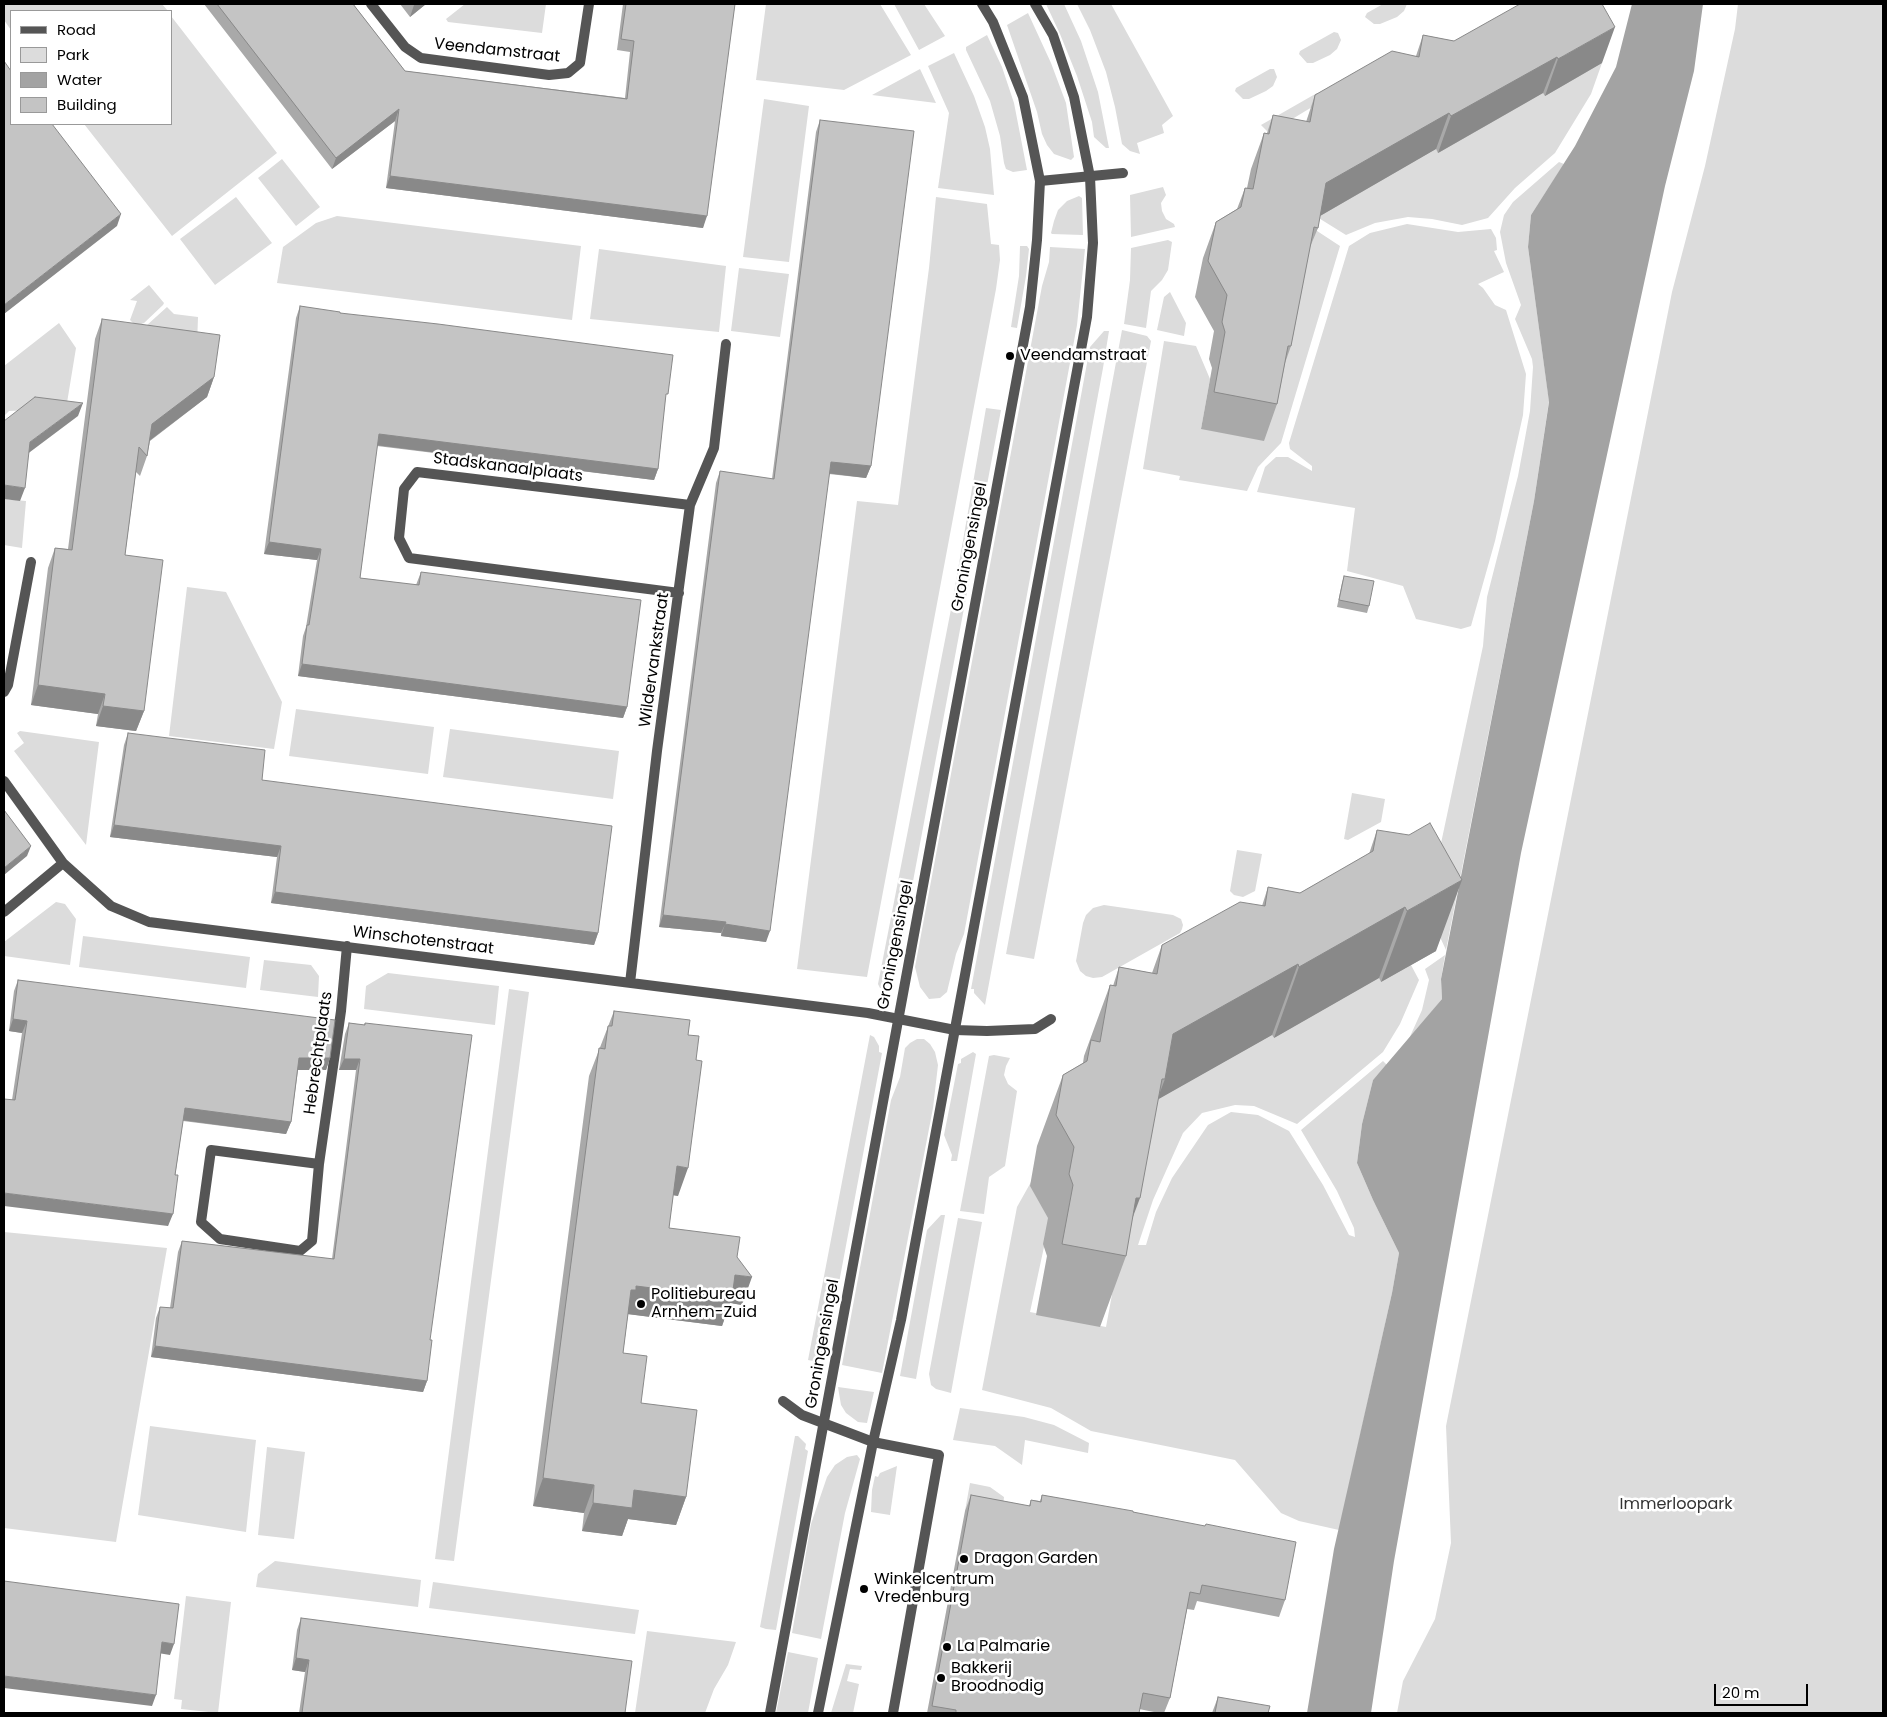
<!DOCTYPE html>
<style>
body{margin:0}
#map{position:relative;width:1887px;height:1717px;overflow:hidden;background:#fff;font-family:Poppins,sans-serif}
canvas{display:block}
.frame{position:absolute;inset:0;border:5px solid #000;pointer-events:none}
.legend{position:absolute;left:10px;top:10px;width:162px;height:115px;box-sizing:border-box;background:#fff;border:1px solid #999;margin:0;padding:6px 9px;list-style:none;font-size:15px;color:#000}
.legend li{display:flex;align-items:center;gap:10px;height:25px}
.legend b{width:25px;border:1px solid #999}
.scale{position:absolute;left:1714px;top:1684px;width:94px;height:22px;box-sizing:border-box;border:2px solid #000;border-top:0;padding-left:6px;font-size:15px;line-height:18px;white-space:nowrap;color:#000;-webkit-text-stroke:4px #fff;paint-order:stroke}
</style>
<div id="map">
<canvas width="1887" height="1717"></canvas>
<div class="frame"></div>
<ul class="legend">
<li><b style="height:6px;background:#555"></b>Road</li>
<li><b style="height:14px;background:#dcdcdc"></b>Park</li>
<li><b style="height:14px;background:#a3a3a3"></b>Water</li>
<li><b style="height:14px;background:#c4c4c4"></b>Building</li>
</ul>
<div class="scale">20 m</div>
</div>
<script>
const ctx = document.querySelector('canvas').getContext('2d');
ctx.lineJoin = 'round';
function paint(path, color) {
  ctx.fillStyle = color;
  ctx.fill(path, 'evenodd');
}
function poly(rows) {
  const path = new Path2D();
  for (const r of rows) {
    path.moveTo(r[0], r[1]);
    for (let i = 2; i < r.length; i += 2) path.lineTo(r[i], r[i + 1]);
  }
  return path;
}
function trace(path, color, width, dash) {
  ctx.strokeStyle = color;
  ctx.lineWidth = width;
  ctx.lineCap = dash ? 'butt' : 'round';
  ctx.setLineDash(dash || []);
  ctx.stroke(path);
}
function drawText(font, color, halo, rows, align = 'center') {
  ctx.font = font + ' Poppins,sans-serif';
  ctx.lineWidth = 5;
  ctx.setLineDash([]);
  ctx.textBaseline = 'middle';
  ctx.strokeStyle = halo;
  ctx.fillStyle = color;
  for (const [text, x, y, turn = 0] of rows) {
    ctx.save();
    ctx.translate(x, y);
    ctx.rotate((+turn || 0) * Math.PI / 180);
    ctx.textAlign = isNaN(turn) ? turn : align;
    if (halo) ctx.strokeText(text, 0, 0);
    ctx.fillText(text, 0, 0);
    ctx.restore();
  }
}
const green = poly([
 [4,4,162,4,168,11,11,11,11,30,4,20],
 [465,4,546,4,542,33,448,22,446,19],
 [766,4,880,4,911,55,844,90,756,80],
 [894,4,924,4,945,36,919,50],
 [1046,4,1064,4,1081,41,1098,92,1109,148,1106,148,1094,137,1092,122,1077,76,1060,34],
 [1077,4,1111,4,1173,116,1162,125,1164,133,1137,143,1140,154,1130,151,1122,144,1115,107,1106,72,1090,30],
 [1383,4,1407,4,1404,11,1397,17,1380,24,1374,24,1365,17,1367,13],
 [1738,4,1883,4,1883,1713,1397,1713,1403,1681,1435,1619,1451,1543,1446,1426,1672,292,1705,166,1735,29],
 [1028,13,1051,63,1066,103,1074,157,1071,160,1054,154,1047,145,1042,134,1037,112,1007,25],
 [171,16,277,153,172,236,84,124,171,124],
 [1334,32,1338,33,1341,40,1337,49,1330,55,1313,63,1307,63,1299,54,1300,51],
 [987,35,1002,67,1014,103,1027,170,1013,172,1006,169,1004,163,1000,136,990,101,966,50,966,47],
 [954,53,974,96,985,127,990,149,994,195,938,188,949,113,928,66],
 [1602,63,1591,94,1555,153,1515,188,1488,218,1462,225,1432,219,1408,217,1375,223,1346,235,1317,217,1436,149,1438,152,1543,93,1545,95],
 [920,69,936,103,872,95],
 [1270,69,1274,69,1277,77,1273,86,1266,91,1249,99,1243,99,1235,91,1236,88],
 [1317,93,1322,101,1279,127,1267,131,1261,125],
 [764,99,809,106,789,262,743,257],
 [282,159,320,207,296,226,258,178],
 [1559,162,1564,164,1531,215,1528,247,1549,401,1534,501,1446,950,1427,909,1483,646,1487,597,1518,476,1530,411,1533,367,1532,359,1515,319,1521,305,1506,263,1500,232,1504,215,1513,202],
 [1163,187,1166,195,1161,203,1162,211,1166,219,1174,224,1175,227,1131,237,1130,195],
 [1079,196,1082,198,1083,235,1052,234,1051,233,1054,221,1058,210,1067,201],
 [236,197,272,243,215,285,180,239],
 [936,197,987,204,991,244,999,245,1000,260,996,289,867,977,797,969,857,501,898,505,929,268],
 [337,216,581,246,572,320,277,283,283,247,316,223],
 [1407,224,1458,232,1491,229,1496,238,1497,250,1494,251,1504,272,1478,284,1483,288,1495,305,1506,310,1526,374,1523,415,1495,541,1471,626,1461,629,1416,619,1403,586,1347,571,1355,508,1257,492,1265,467,1276,457,1288,457,1312,471,1312,466,1290,449,1289,443,1349,246,1370,233],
 [1311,227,1340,246,1281,443,1258,467,1247,491,1179,480,1180,476,1143,469,1164,341,1196,346,1210,379,1201,429],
 [1168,240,1172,242,1168,270,1162,280,1151,291,1146,328,1124,324,1130,280,1131,248],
 [1020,246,1027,246,1029,249,1026,276,1017,328,1011,327,1019,276],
 [1050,247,1085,249,1077,325,964,934,956,954,947,992,940,998,929,999,920,987,915,967,1042,286,1049,262],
 [599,249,726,266,719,332,590,319],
 [739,268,789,274,780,337,731,331],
 [149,285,164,303,163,305,144,323,136,326,130,320,137,301,130,300],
 [1170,292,1186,323,1184,336,1157,330,1164,297],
 [167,307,174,314,198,317,197,346,136,335],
 [59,323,76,348,65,415,31,410,9,411,4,416,4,366],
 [1122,330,1147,336,1151,341,1034,959,1006,954],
 [1104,331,1109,331,1103,368,985,1005,974,993,974,989,971,989,1090,347],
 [986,408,1001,410,897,967,891,979,883,988,880,988,878,984,952,604],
 [4,499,26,501,22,548,4,545],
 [187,587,226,592,282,702,274,749,169,736],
 [296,709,434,727,428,774,289,756],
 [450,729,619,751,613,799,443,777],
 [20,731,99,742,86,845,14,751,24,743,17,733],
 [1352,793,1385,799,1381,822,1348,840,1344,839],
 [1237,850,1262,854,1255,891,1243,897,1234,895,1230,891],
 [56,902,65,904,76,919,70,965,4,956,4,942],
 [1104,905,1173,915,1181,919,1183,925,1182,929,1180,933,1102,977,1093,978,1086,976,1080,971,1076,961,1083,923,1086,915,1093,908],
 [83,936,250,957,246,988,79,967],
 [1445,955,1441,979,1442,999,1408,1041,1422,1010,1429,980,1425,969],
 [264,960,311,965,319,976,318,997,260,990],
 [1411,965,1419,980,1400,1024,1383,1052,1297,1124,1254,1106,1235,1105,1202,1113,1183,1133,1153,1200,1138,1245,1146,1245,1156,1212,1172,1178,1208,1125,1231,1112,1258,1115,1289,1131,1323,1185,1349,1235,1355,1237,1354,1228,1337,1191,1301,1130,1383,1061,1387,1065,1373,1080,1362,1124,1357,1163,1373,1200,1399,1253,1392,1293,1339,1530,1299,1521,1281,1513,1235,1460,1091,1431,1051,1408,982,1390,1017,1207,1031,1182,1062,1163,1030,1312,1106,1327,1147,1105,1272,1035,1274,1038,1379,978,1381,982],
 [388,973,499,986,495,1025,364,1009,366,986],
 [509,989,529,992,454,1561,435,1559],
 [870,1035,874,1037,879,1046,879,1052,882,1053,824,1363,808,1360],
 [917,1039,924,1039,930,1044,935,1052,938,1065,933,1108,882,1373,842,1365,891,1100,900,1077,905,1048,910,1043],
 [973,1052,976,1054,957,1161,951,1161,952,1155,944,1135,958,1064,961,1063,961,1059],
 [994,1055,1010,1058,1006,1066,1004,1075,1008,1084,1017,1091,1005,1166,989,1177,984,1214,960,1211,989,1056],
 [941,1215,945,1215,916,1379,900,1376,927,1230],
 [958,1218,982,1222,951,1393,936,1389,931,1385,929,1374],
 [4,1232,167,1248,116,1542,4,1528],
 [838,1387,874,1392,867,1423,858,1422,846,1413,841,1405],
 [960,1408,1024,1417,1054,1425,1089,1443,1088,1453,1025,1440,1022,1465,995,1446,953,1440],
 [150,1426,256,1440,246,1532,138,1515],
 [795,1436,798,1436,806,1444,805,1449,808,1451,776,1630,766,1629,760,1627],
 [267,1447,305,1452,294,1539,258,1535],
 [857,1455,860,1459,845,1513,821,1639,792,1633,811,1524,827,1477,835,1465,847,1457],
 [897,1466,890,1515,871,1512,872,1490,875,1476,878,1477,880,1473],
 [970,1483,990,1487,1004,1497,1002,1518,965,1511],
 [275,1561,421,1580,418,1607,256,1587,258,1574],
 [433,1582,639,1610,635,1634,429,1608],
 [186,1596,231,1602,218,1713,181,1709,182,1700,174,1699],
 [647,1631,736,1642,728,1665,714,1689,705,1713,635,1713],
 [788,1652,818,1658,808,1713,776,1713],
 [846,1664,862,1666,861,1670,850,1669,847,1681,859,1684,853,1713,831,1713]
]);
const water = poly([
 [1632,4,1703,4,1694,71,1665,186,1521,853,1394,1561,1371,1713,1307,1713,1334,1549,1392,1293,1399,1253,1373,1200,1357,1163,1362,1124,1373,1080,1442,999,1441,979,1534,501,1549,402,1528,247,1531,215,1575,146,1616,67]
]);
const service = poly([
 [4,692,8,685,31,562],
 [783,1401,802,1415,873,1442,939,1455,893,1713]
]);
const minor = poly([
 [371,4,405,47,421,58,549,75,568,73,580,63,589,4],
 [1040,181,1123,173],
 [679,593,409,558,399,538,404,489,417,472,690,505],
 [4,781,63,863,111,906,149,922,868,1013,955,1030,987,1031,1035,1029,1051,1019],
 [4,912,63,863],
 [630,983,657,751,690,505,714,448,726,344],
 [319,1164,211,1150,201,1222,220,1239,300,1251,312,1241,319,1164,341,1011,347,946]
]);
const tertiary = poly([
 [770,1713,1030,307,1037,240,1040,181,1023,97,993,22,982,4],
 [818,1713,873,1442,901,1320,1087,317,1093,243,1090,177,1074,97,1053,35,1035,4]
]);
const wall = poly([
 [204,4,353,4,405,71,625,98,630,52,617,50,623,4,735,4,703,228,386,188,395,121,332,169],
 [400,4,426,4,410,17],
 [1423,35,1454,41,1602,63,1545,96,1543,93,1438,153,1436,149,1320,216,1318,228,1310,247,1291,346,1285,363,1277,404,1264,441,1201,429,1212,368,1209,359,1214,331,1195,297,1203,258,1216,222,1237,209,1245,188,1247,188,1251,169,1264,133,1267,133,1273,115,1306,122,1315,95,1416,56],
 [820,120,871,466,866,478,829,474,766,942,721,936,721,933,659,927,716,483,720,471,772,479,816,132],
 [300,306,340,313,665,400,658,469,654,480,377,446,360,578,416,585,421,572,627,707,623,718,298,676,303,636,306,627,317,560,264,554,296,318],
 [102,319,214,377,207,397,150,441,147,456,140,476,136,472,125,555,144,711,136,731,96,726,98,714,31,705,48,568,55,548,68,549,95,339],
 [1344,576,1369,606,1367,613,1337,607,1342,583],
 [128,733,262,780,598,933,594,945,271,903,277,857,110,837,124,745],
 [1377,830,1436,951,1381,982,1379,978,1274,1038,1272,1035,1158,1099,1132,1218,1126,1256,1100,1327,1036,1315,1047,1256,1043,1244,1048,1218,1030,1186,1037,1146,1063,1075,1083,1063,1084,1056,1110,985,1113,986,1119,967,1152,973,1162,945,1262,906,1268,887,1300,893,1369,854],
 [18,980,330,1058,326,1070,298,1070,291,1122,286,1134,183,1121,168,1226,12,1100,22,1033,9,1031,14,991],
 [614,1011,688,1035,678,1196,673,1195,669,1228,737,1257,742,1305,730,1303,722,1326,628,1314,623,1353,641,1403,686,1497,676,1525,628,1519,622,1536,582,1531,584,1513,533,1506,589,1076],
 [349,1023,364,1025,365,1023,430,1340,427,1381,423,1392,151,1357,156,1318,160,1307,170,1308,178,1252,182,1241,332,1259,356,1070,339,1070,345,1034],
 [971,1495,1029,1506,1031,1500,1040,1501,1042,1495,1133,1512,1285,1600,1279,1617,1197,1601,1194,1610,1187,1609,1170,1698,1164,1713,1159,1713,1139,1709,1139,1713,927,1713,965,1511],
 [301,1618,625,1713,299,1713,305,1672,292,1670,297,1630],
 [1218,1697,1268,1713,1212,1713]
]);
const shadedWall = poly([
 [416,4,426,4,410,17,414,5],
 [1615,27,1602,63,1545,96,1558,59],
 [1557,57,1543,93,1438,153,1451,116],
 [399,109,395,121,332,169,336,158],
 [1449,113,1436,149,1313,220,1326,183],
 [390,176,707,216,703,228,386,188],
 [121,214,117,226,4,314,4,305],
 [214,377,207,397,145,444,152,424],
 [83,403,78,416,26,455,30,442],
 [379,434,658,469,654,480,375,445],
 [831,462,871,466,866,478,826,473],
 [4,485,25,488,20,501,4,499],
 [269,542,321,549,317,560,264,554],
 [302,664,627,707,623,718,298,676],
 [38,685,105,694,98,714,31,705],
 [103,706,144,711,136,731,96,726],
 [114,825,281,846,277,857,110,837],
 [31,846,27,856,4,875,4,868],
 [1462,880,1436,951,1381,982,1407,911],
 [275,892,598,933,594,945,271,903],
 [1405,907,1379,978,1274,1038,1299,967],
 [663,915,726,922,721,933,659,927],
 [725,924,770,931,766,942,721,936],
 [1298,964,1272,1035,1157,1100,1165,1079,1173,1034],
 [13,1019,27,1021,22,1033,9,1031],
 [299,1058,330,1058,326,1070,295,1070],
 [344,1059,360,1059,356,1070,339,1070],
 [185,1108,291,1122,286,1134,181,1120],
 [677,1166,688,1168,678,1196,667,1194],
 [4,1193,173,1214,168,1226,4,1206],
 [1136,1198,1140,1198,1119,1254],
 [735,1275,752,1277,742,1305,730,1303,722,1326,627,1314,631,1290,636,1286],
 [155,1346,427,1381,423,1392,151,1357],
 [543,1478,594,1485,584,1513,533,1506],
 [634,1490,686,1497,676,1525,628,1519,622,1536,582,1531,593,1503],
 [162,1642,174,1644,170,1655,158,1653],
 [296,1658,309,1660,305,1672,292,1670],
 [4,1676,156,1695,152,1706,4,1688]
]);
const building = poly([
 [217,4,353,4,405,71,627,99,634,41,621,39,626,4,735,4,707,216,390,176,399,109,336,158,217,4],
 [1520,4,1602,4,1615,27,1558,59,1557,57,1451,116,1449,113,1326,183,1318,228,1314,227,1291,346,1288,346,1277,404,1214,392,1225,332,1222,322,1227,295,1208,261,1216,222,1241,207,1245,188,1253,189,1264,133,1269,134,1273,115,1310,122,1315,95,1392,51,1419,57,1423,35,1454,41,1520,4],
 [4,61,11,71,11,124,52,124,121,214,4,305,4,61],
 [820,120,914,131,871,466,831,462,770,931,725,924,726,922,663,915,720,471,774,479,820,120],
 [300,306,340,312,340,313,438,324,673,355,668,394,666,394,658,469,379,434,371,494,360,578,419,585,421,572,641,600,627,707,302,664,307,625,309,625,321,549,269,542,300,306],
 [102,319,220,335,214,377,152,424,147,456,139,447,125,555,163,560,144,711,103,706,105,694,38,685,55,548,72,550,102,319],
 [35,397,83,403,30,442,25,488,4,485,4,421,35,397],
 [1344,576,1374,581,1369,606,1339,600,1344,576],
 [128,733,265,750,262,780,612,826,598,933,275,892,281,846,114,825,128,733],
 [4,810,31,846,4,868,4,810],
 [1430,823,1462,880,1407,911,1405,907,1299,967,1298,964,1173,1034,1165,1079,1162,1079,1140,1198,1136,1198,1126,1256,1062,1244,1073,1185,1069,1174,1074,1147,1056,1115,1063,1075,1087,1061,1091,1040,1100,1042,1110,985,1116,986,1119,967,1157,974,1162,945,1240,902,1265,906,1268,887,1300,893,1373,851,1377,830,1409,835,1430,823],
 [18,980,335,1020,330,1058,299,1058,291,1122,185,1108,175,1175,178,1175,173,1214,4,1193,4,1099,15,1100,27,1021,13,1019,18,980],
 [614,1011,690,1020,688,1035,699,1036,696,1060,702,1061,688,1168,677,1166,669,1228,740,1237,737,1257,752,1277,735,1275,732,1298,636,1286,636,1290,631,1290,623,1353,647,1356,641,1403,697,1410,686,1497,634,1490,632,1508,593,1503,594,1485,543,1478,599,1048,605,1049,608,1026,612,1026,614,1011],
 [349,1023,365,1025,365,1023,472,1035,430,1340,432,1340,427,1381,155,1346,160,1307,173,1308,182,1241,334,1259,360,1059,344,1059,349,1023],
 [971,1495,1030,1506,1031,1500,1041,1502,1042,1495,1133,1511,1133,1512,1205,1526,1206,1524,1296,1542,1285,1600,1202,1585,1200,1594,1190,1592,1170,1698,1143,1693,1139,1713,956,1713,956,1710,932,1706,971,1495],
 [4,1581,179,1604,174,1644,162,1642,156,1695,4,1676,4,1581],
 [301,1618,632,1661,625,1713,302,1713,309,1660,296,1658,301,1618],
 [1218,1697,1270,1706,1268,1713,1215,1713,1218,1697]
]);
const markers = [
 [1010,356,5,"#000"],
 [641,1304,5,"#000"],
 [964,1559,5,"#000"],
 [864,1589,5,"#000"],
 [947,1647,5,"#000"],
 [941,1678,5,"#000"]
];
const streetNames = [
 ["Veendamstraat",497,51,6],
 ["Stadskanaalplaats",508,468,7],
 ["Groningensingel",970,547,-79],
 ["Wildervankstraat",655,660,-82],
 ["Winschotenstraat",423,941,7],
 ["Groningensingel",896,945,-79],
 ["Hebrechtplaats",319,1053,-82],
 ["Groningensingel",823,1344,-80]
];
const poiNames = [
 ["Veendamstraat",1020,356],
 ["Politiebureau",651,1295],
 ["Arnhem-Zuid",651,1313],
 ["Dragon Garden",974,1559],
 ["Winkelcentrum",874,1580],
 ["Vredenburg",874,1598],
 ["La Palmarie",957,1647],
 ["Bakkerij",951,1669],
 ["Broodnodig",951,1687]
];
const parkNames = [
 ["Immerloopark",1676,1505]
];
paint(green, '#dcdcdc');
paint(water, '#a3a3a3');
trace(service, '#555', 10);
trace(minor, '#555', 10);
trace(tertiary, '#555', 10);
paint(wall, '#a9a9a9');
paint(shadedWall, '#898989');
paint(building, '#c4c4c4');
trace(building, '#898989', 1);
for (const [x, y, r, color] of markers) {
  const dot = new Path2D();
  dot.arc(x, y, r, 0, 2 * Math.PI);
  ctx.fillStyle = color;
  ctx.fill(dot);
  trace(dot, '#fff', 2);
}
drawText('16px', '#000', '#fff', streetNames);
drawText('16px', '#000', '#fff', poiNames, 'left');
drawText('16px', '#333', '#fff', parkNames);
</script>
